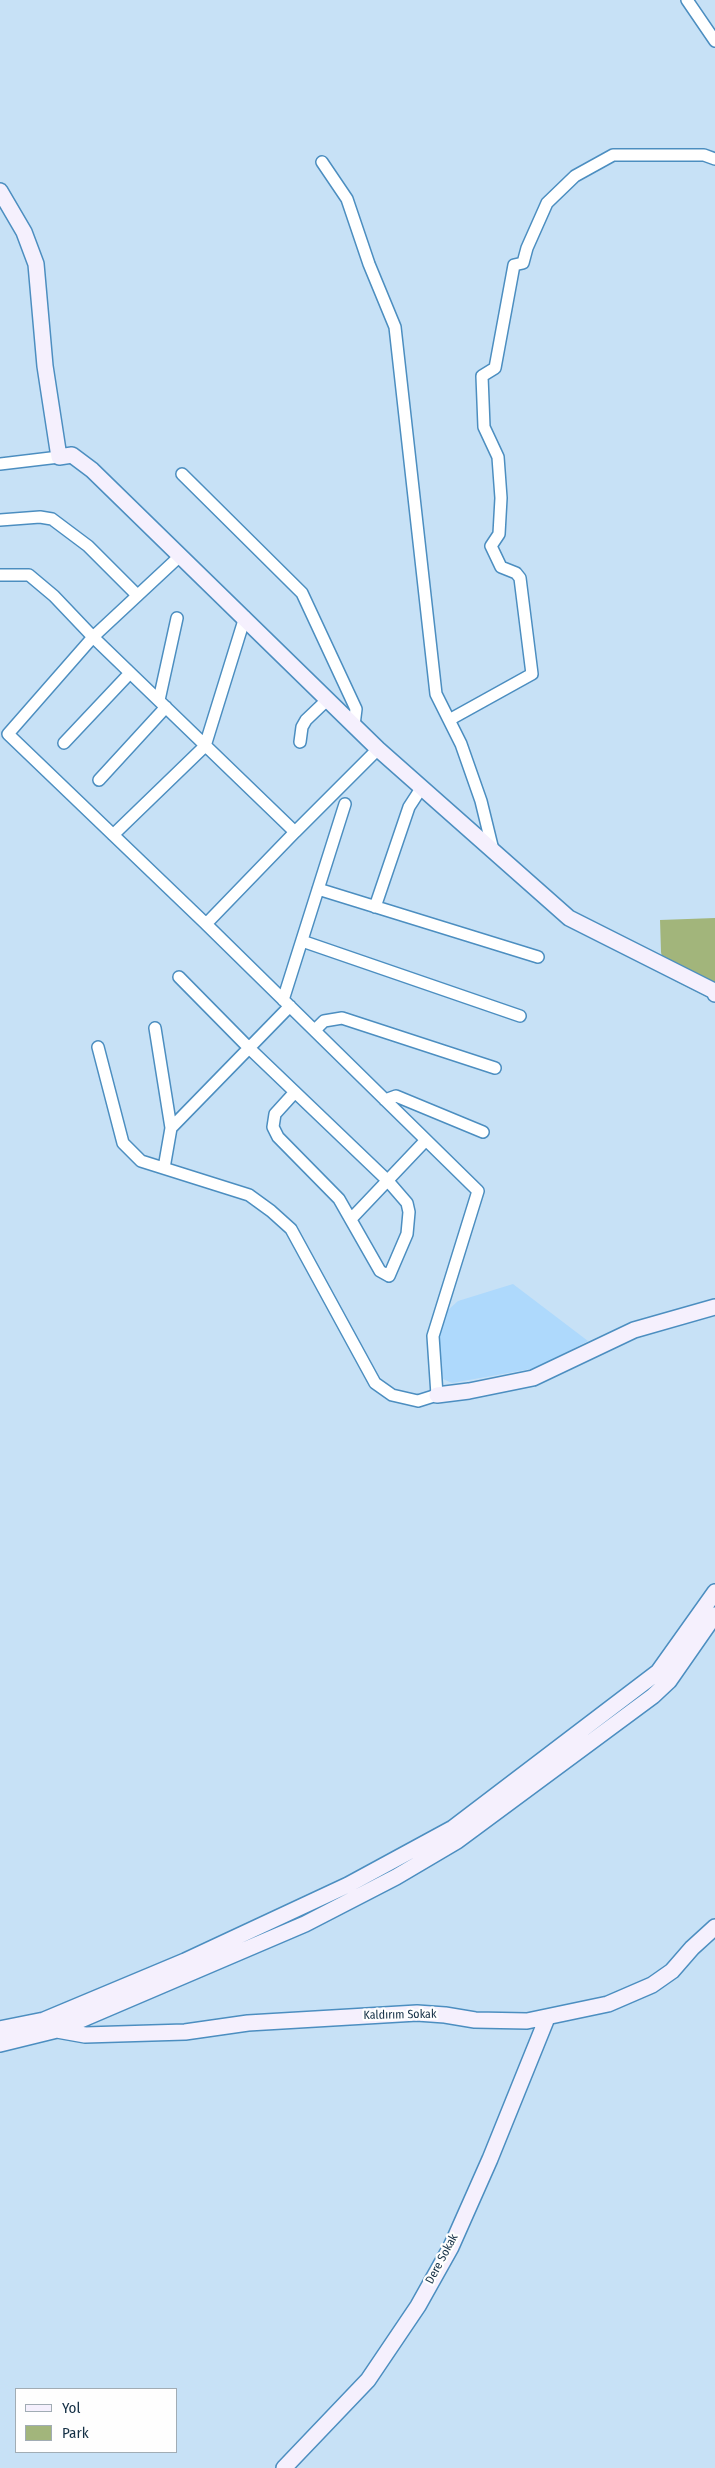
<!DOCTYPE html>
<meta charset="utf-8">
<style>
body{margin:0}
#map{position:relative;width:715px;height:2468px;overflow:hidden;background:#c7e1f6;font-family:"Fira Sans Condensed",sans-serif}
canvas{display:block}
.legend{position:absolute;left:15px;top:2388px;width:162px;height:65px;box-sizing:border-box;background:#fefefe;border:1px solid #a1acb4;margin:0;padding:6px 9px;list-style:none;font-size:15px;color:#153045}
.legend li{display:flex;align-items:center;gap:10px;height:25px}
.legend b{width:25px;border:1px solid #a1acb4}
</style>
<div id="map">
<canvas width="715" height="2468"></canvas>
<ul class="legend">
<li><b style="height:6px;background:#f5f0fd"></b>Yol</li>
<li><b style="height:14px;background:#a2b57b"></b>Park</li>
</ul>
</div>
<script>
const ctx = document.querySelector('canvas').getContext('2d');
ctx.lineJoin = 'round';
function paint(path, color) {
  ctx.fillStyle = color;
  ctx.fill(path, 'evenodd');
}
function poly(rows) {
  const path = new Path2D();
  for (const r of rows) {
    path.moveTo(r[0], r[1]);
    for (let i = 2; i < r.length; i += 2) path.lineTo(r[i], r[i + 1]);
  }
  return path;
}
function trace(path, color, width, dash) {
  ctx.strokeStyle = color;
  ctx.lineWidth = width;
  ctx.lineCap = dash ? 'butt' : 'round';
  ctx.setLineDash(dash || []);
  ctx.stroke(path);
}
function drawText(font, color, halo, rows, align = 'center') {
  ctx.font = font + ' "Fira Sans Condensed",sans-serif';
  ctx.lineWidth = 4.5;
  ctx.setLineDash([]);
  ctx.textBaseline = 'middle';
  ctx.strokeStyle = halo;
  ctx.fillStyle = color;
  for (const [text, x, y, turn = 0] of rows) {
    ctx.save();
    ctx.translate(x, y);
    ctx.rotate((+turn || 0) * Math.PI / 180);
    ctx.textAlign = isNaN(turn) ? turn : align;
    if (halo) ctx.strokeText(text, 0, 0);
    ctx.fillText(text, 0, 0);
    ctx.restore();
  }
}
const built = poly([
 [513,1284,588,1341,536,1368,452,1383,443,1379,437,1340,448,1310,458,1301]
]);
const green = poly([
 [715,918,715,1001,675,981,664,967,661,952,660,920]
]);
const street = poly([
 [687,0,715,41],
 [322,162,347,199,369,264,395,327,436,694,461,744,481,801,493,850],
 [0,464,59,457],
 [182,474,302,593,356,709,354,725],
 [0,520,40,517,52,519,88,546,137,595],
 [181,555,93,637,8,734,206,924],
 [0,575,29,575,54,596,93,637,295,832,206,924,478,1191,433,1336,437,1395,418,1401,392,1395,375,1383,291,1229,271,1211,249,1195,141,1161,123,1143,98,1047],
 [159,700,177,618],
 [449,720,532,674,520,578,516,573,501,567,491,546,499,534,501,498,498,457,484,427,482,376,495,368,514,265,523,263,527,248,547,203,575,176,613,155,704,155,715,159],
 [300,742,302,727,306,720,328,699],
 [64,743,130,673],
 [99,780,166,707],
 [295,832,378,749],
 [113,835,205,746,245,617],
 [318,889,538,957],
 [375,907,409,807,422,787],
 [302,941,520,1016],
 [179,977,249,1048,388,1181,407,1203,409,1212,407,1234,389,1276,380,1271,339,1199,278,1137,273,1127,275,1114,295,1092],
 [283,1000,345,804],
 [155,1028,171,1128],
 [315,1030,324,1021,342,1018,495,1068],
 [385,1100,396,1096,483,1132],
 [164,1168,171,1128,290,1006],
 [351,1219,426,1140]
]);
const secondary = poly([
 [0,191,24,232,36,264,45,366,59,457,72,455,92,470,378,749,569,918,714,991,715,994],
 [437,1395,469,1391,533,1378,634,1330,715,1307],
 [0,2029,44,2020,185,1961,348,1885,453,1828,658,1672,715,1592],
 [57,2030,85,2035,185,2032,248,2023,417,2013,445,2015,475,2020,527,2021,608,2004,652,1985,672,1971,692,1948,715,1927],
 [0,2044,57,2030,305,1924,396,1877,457,1841,653,1696,669,1681,715,1615],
 [284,2468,368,2380,418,2306,451,2247,490,2159,547,2018]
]);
const streetNames = [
 ["Kaldırım Sokak",400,2015,-1],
 ["Dere Sokak",442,2259,-62]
];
paint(built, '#aed9fc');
paint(green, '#a2b57b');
trace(street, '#4c8ec0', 14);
trace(secondary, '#4c8ec0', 18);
trace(street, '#fff', 11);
trace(secondary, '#f5f0fd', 15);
drawText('12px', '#153045', '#fefefe', streetNames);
</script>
